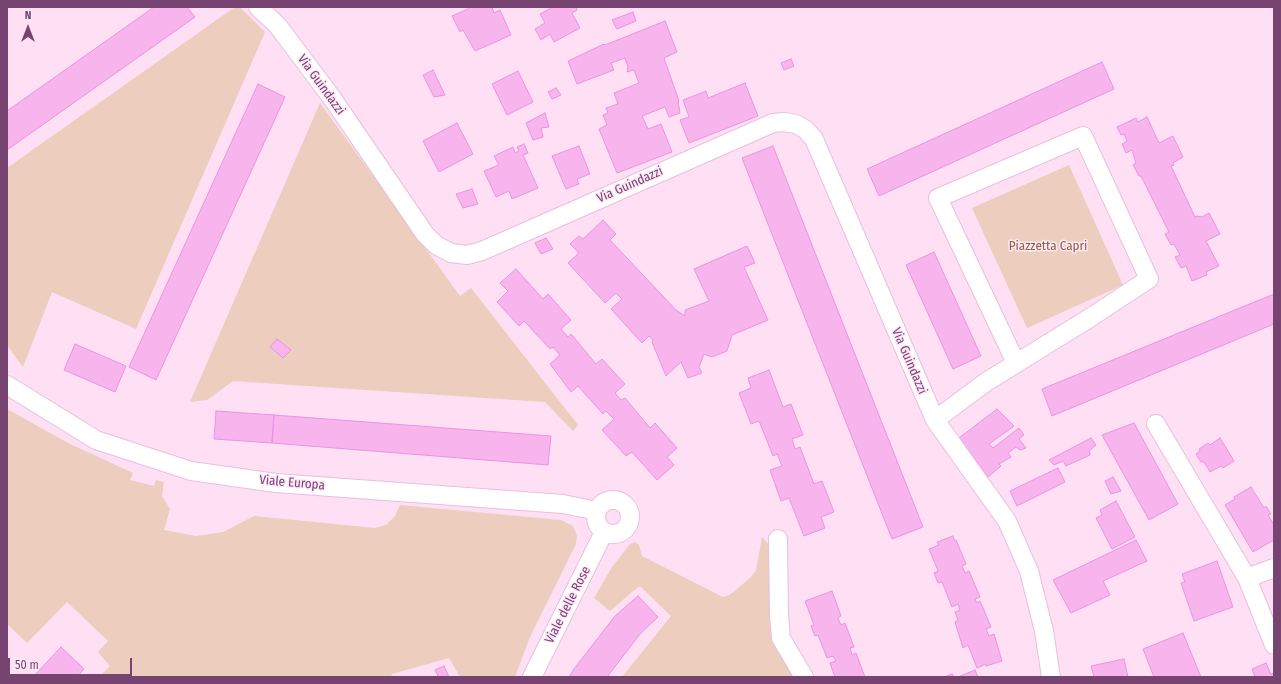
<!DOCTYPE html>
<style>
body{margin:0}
#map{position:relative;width:1281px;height:684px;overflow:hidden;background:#ffdff3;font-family:"Fira Sans Condensed",sans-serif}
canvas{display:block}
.frame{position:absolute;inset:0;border:8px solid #774472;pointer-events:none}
.north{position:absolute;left:8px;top:8px;width:40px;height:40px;-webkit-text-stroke:3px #ffe8f7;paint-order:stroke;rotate:0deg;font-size:11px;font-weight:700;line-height:16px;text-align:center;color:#774472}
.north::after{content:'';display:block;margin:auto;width:14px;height:18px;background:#774472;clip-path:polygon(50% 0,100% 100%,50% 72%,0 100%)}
.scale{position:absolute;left:8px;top:658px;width:124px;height:18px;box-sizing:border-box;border:2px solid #774472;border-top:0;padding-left:5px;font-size:12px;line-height:14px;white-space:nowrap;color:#774472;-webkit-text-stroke:3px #ffe8f7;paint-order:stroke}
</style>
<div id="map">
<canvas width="1281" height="684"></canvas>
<div class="frame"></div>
<div class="north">N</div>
<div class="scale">50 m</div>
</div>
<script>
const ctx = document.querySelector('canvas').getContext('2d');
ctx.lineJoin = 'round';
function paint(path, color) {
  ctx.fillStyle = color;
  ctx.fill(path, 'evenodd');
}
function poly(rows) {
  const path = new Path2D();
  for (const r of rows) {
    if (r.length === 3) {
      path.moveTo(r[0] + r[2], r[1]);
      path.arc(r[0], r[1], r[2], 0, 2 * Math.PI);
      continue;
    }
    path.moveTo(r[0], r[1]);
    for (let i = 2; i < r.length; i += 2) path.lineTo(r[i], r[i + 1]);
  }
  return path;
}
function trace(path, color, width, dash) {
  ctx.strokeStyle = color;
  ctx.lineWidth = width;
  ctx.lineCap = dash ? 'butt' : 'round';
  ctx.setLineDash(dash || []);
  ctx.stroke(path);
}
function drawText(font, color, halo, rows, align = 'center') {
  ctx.font = font + ' "Fira Sans Condensed",sans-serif';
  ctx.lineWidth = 3;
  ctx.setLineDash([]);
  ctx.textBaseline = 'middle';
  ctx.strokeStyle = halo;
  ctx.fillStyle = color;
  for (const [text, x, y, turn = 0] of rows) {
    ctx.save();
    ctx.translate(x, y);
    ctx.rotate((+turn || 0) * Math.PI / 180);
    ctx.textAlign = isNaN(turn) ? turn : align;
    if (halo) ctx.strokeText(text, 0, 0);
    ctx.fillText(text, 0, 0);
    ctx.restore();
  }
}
const green = poly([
 [235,7,240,7,265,32,136,329,52,292,23,367,7,345,7,168],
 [320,103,460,296,471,288,578,425,573,431,545,402,233,381,207,400,190,402],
 [1069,165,1123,285,1027,328,972,208],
 [7,409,68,443,133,473,130,480,154,486,156,480,164,482,162,496,170,509,164,530,196,536,223,532,254,516,375,528,386,525,395,516,400,505,561,520,573,526,577,536,576,544,530,637,515,677,460,677,449,658,392,674,391,677,99,677,110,666,98,652,108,641,67,602,27,643,7,624],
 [762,537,770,546,773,573,799,677,622,677,671,616,641,587,638,587,610,611,594,598,612,567,630,544,635,542,639,545,642,556,723,597,729,595,736,590,752,576,756,570]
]);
const building = poly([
 [154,7,187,7,195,17,7,150,7,111,154,7],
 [470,7,492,7,494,13,500,10,511,35,475,51,463,30,460,32,452,16,468,9,470,7],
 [553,7,576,7,577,10,572,13,580,28,554,42,550,34,541,40,535,29,545,23,540,14,553,7],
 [633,12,636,21,617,29,612,20,633,12],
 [665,21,677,52,664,58,679,101,678,101,680,113,669,117,665,107,642,116,648,129,661,124,672,152,617,173,599,129,607,125,603,115,608,113,606,108,618,104,614,93,639,83,634,70,627,72,628,67,625,58,611,63,614,70,577,84,568,61,604,44,605,45,665,21],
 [791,59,794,66,784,70,781,63,791,59],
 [1102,62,1114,89,879,196,867,169,1102,62],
 [433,70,445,95,434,97,423,75,433,70],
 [518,71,533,102,507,115,492,84,518,71],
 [745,83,758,116,689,143,680,120,689,117,683,100,706,91,708,98,745,83],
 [258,84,285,97,156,380,129,367,258,84],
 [556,88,561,95,552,99,548,92,556,88],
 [545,113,549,127,541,128,543,137,533,140,526,123,545,113],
 [1147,117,1159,143,1173,136,1183,157,1173,163,1174,165,1171,166,1195,217,1197,216,1202,217,1209,213,1220,234,1206,241,1219,266,1206,272,1207,275,1192,281,1186,266,1181,268,1175,257,1180,255,1174,244,1171,245,1165,234,1169,232,1141,176,1139,176,1133,165,1136,163,1132,150,1126,153,1122,144,1127,141,1124,134,1121,135,1117,127,1136,118,1138,122,1147,117],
 [457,123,473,154,439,172,423,141,457,123],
 [524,144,528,153,523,155,538,188,512,199,509,191,496,197,484,171,499,165,494,156,513,147,515,153,519,151,517,147,524,144],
 [579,146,590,174,577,179,579,184,566,189,552,156,579,146],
 [773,146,923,527,892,539,742,158,773,146],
 [472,189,478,204,463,208,456,194,472,189],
 [603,220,616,234,610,240,676,310,685,316,685,310,709,301,694,269,747,246,755,263,744,267,768,320,732,335,727,351,712,357,704,354,699,367,702,373,688,378,681,362,666,376,652,342,653,340,649,336,642,343,611,309,622,299,616,293,605,303,568,263,579,253,570,244,579,236,583,239,603,220],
 [546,238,553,249,541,254,535,243,546,238],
 [934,252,981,356,953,369,906,265,934,252],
 [516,269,543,299,548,294,571,320,561,329,568,337,571,334,596,364,602,359,625,384,615,393,621,400,625,398,650,428,655,423,677,448,667,457,674,465,657,480,632,452,626,456,602,430,614,419,606,411,603,414,578,386,571,392,550,364,560,355,553,347,550,349,524,321,519,326,497,302,508,291,500,283,516,269],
 [1274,294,1274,324,1052,416,1042,389,1274,294],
 [277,339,291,350,283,358,270,347,277,339],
 [75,344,126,366,115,392,64,370,75,344],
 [769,370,783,407,791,404,803,435,792,439,795,449,800,447,814,484,822,481,834,512,821,517,825,528,804,536,789,498,781,501,770,470,782,466,777,454,773,456,759,421,751,424,739,393,751,388,748,378,769,370],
 [997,409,1014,426,989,444,993,448,1019,428,1024,435,1019,439,1026,448,1020,450,1016,447,1008,453,1011,457,999,464,1001,466,988,477,959,438,997,409],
 [216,411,274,415,272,443,214,439,216,411],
 [274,415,551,436,548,465,272,443,274,415],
 [1134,423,1178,504,1149,520,1102,435,1134,423],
 [1091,438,1096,445,1089,451,1090,455,1066,466,1063,461,1054,465,1049,460,1091,438],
 [1220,438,1234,461,1223,468,1221,466,1210,472,1204,462,1201,462,1196,454,1200,451,1199,449,1208,443,1210,445,1220,438],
 [1058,468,1065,482,1017,506,1010,491,1058,468],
 [1113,477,1121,491,1111,494,1105,481,1113,477],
 [1251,487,1264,508,1266,506,1271,514,1268,515,1274,525,1274,540,1253,552,1225,505,1235,499,1234,497,1251,487],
 [1116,501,1135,537,1112,549,1096,518,1102,515,1100,510,1116,501],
 [953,536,954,540,956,540,966,564,962,566,965,573,969,571,980,597,975,599,977,603,980,601,991,627,986,629,989,636,994,634,1002,661,986,666,986,664,977,668,968,645,963,648,955,622,958,620,955,612,960,610,958,604,952,607,942,582,938,583,934,573,938,571,929,549,939,545,937,542,953,536],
 [1136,540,1147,561,1103,581,1110,595,1071,613,1053,580,1136,540],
 [1217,561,1233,607,1194,621,1181,583,1185,582,1182,574,1217,561],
 [832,591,841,616,838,618,841,625,845,623,854,647,850,648,852,655,856,653,865,677,835,677,830,663,836,661,833,656,827,658,818,635,815,636,811,626,814,625,805,601,832,591],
 [638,596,658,617,640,634,607,677,569,677,574,669,615,616,638,596],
 [1183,633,1201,677,1154,677,1143,649,1183,633],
 [61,647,84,669,77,677,33,677,61,647],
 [1124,659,1128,677,1094,677,1091,666,1124,659],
 [1266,663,1271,674,1274,673,1274,677,1255,677,1252,669,1266,663],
 [444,666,449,677,437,677,438,676,435,670,444,666],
 [975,670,978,677,958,677,975,670],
 [952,674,954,677,944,677,952,674]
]);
const minor = poly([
 [258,7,278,26,332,98,425,234,436,245,451,253,467,255,482,251,773,123,784,122,796,124,806,130,814,139,935,420,1007,521,1029,571,1044,631,1051,677],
 [7,385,96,440,191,471,276,483,563,504,597,511],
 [935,420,986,382,1088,319,1149,279,1083,136,938,198,1016,363],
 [1156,424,1247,578,1274,645],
 [613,517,17],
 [778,539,779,615,781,638,804,677],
 [1247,578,1274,568],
 [532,677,604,532]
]);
const streetNames = [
 ["Via Guindazzi",321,85,54],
 ["Via Guindazzi",630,185,-24],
 ["Via Guindazzi",909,361,67],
 ["Viale Europa",292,483,5],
 ["Viale delle Rose",568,605,-63]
];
const parkNames = [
 ["Piazzetta Capri",1048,246]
];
paint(green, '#edcdbd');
paint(building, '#f7b4ed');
trace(building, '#eb93e0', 1);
trace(minor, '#e8bfdf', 20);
trace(minor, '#fff', 18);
drawText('13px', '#774472', '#ffe8f7', streetNames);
drawText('13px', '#8b6140', '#ffe8f7', parkNames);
</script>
